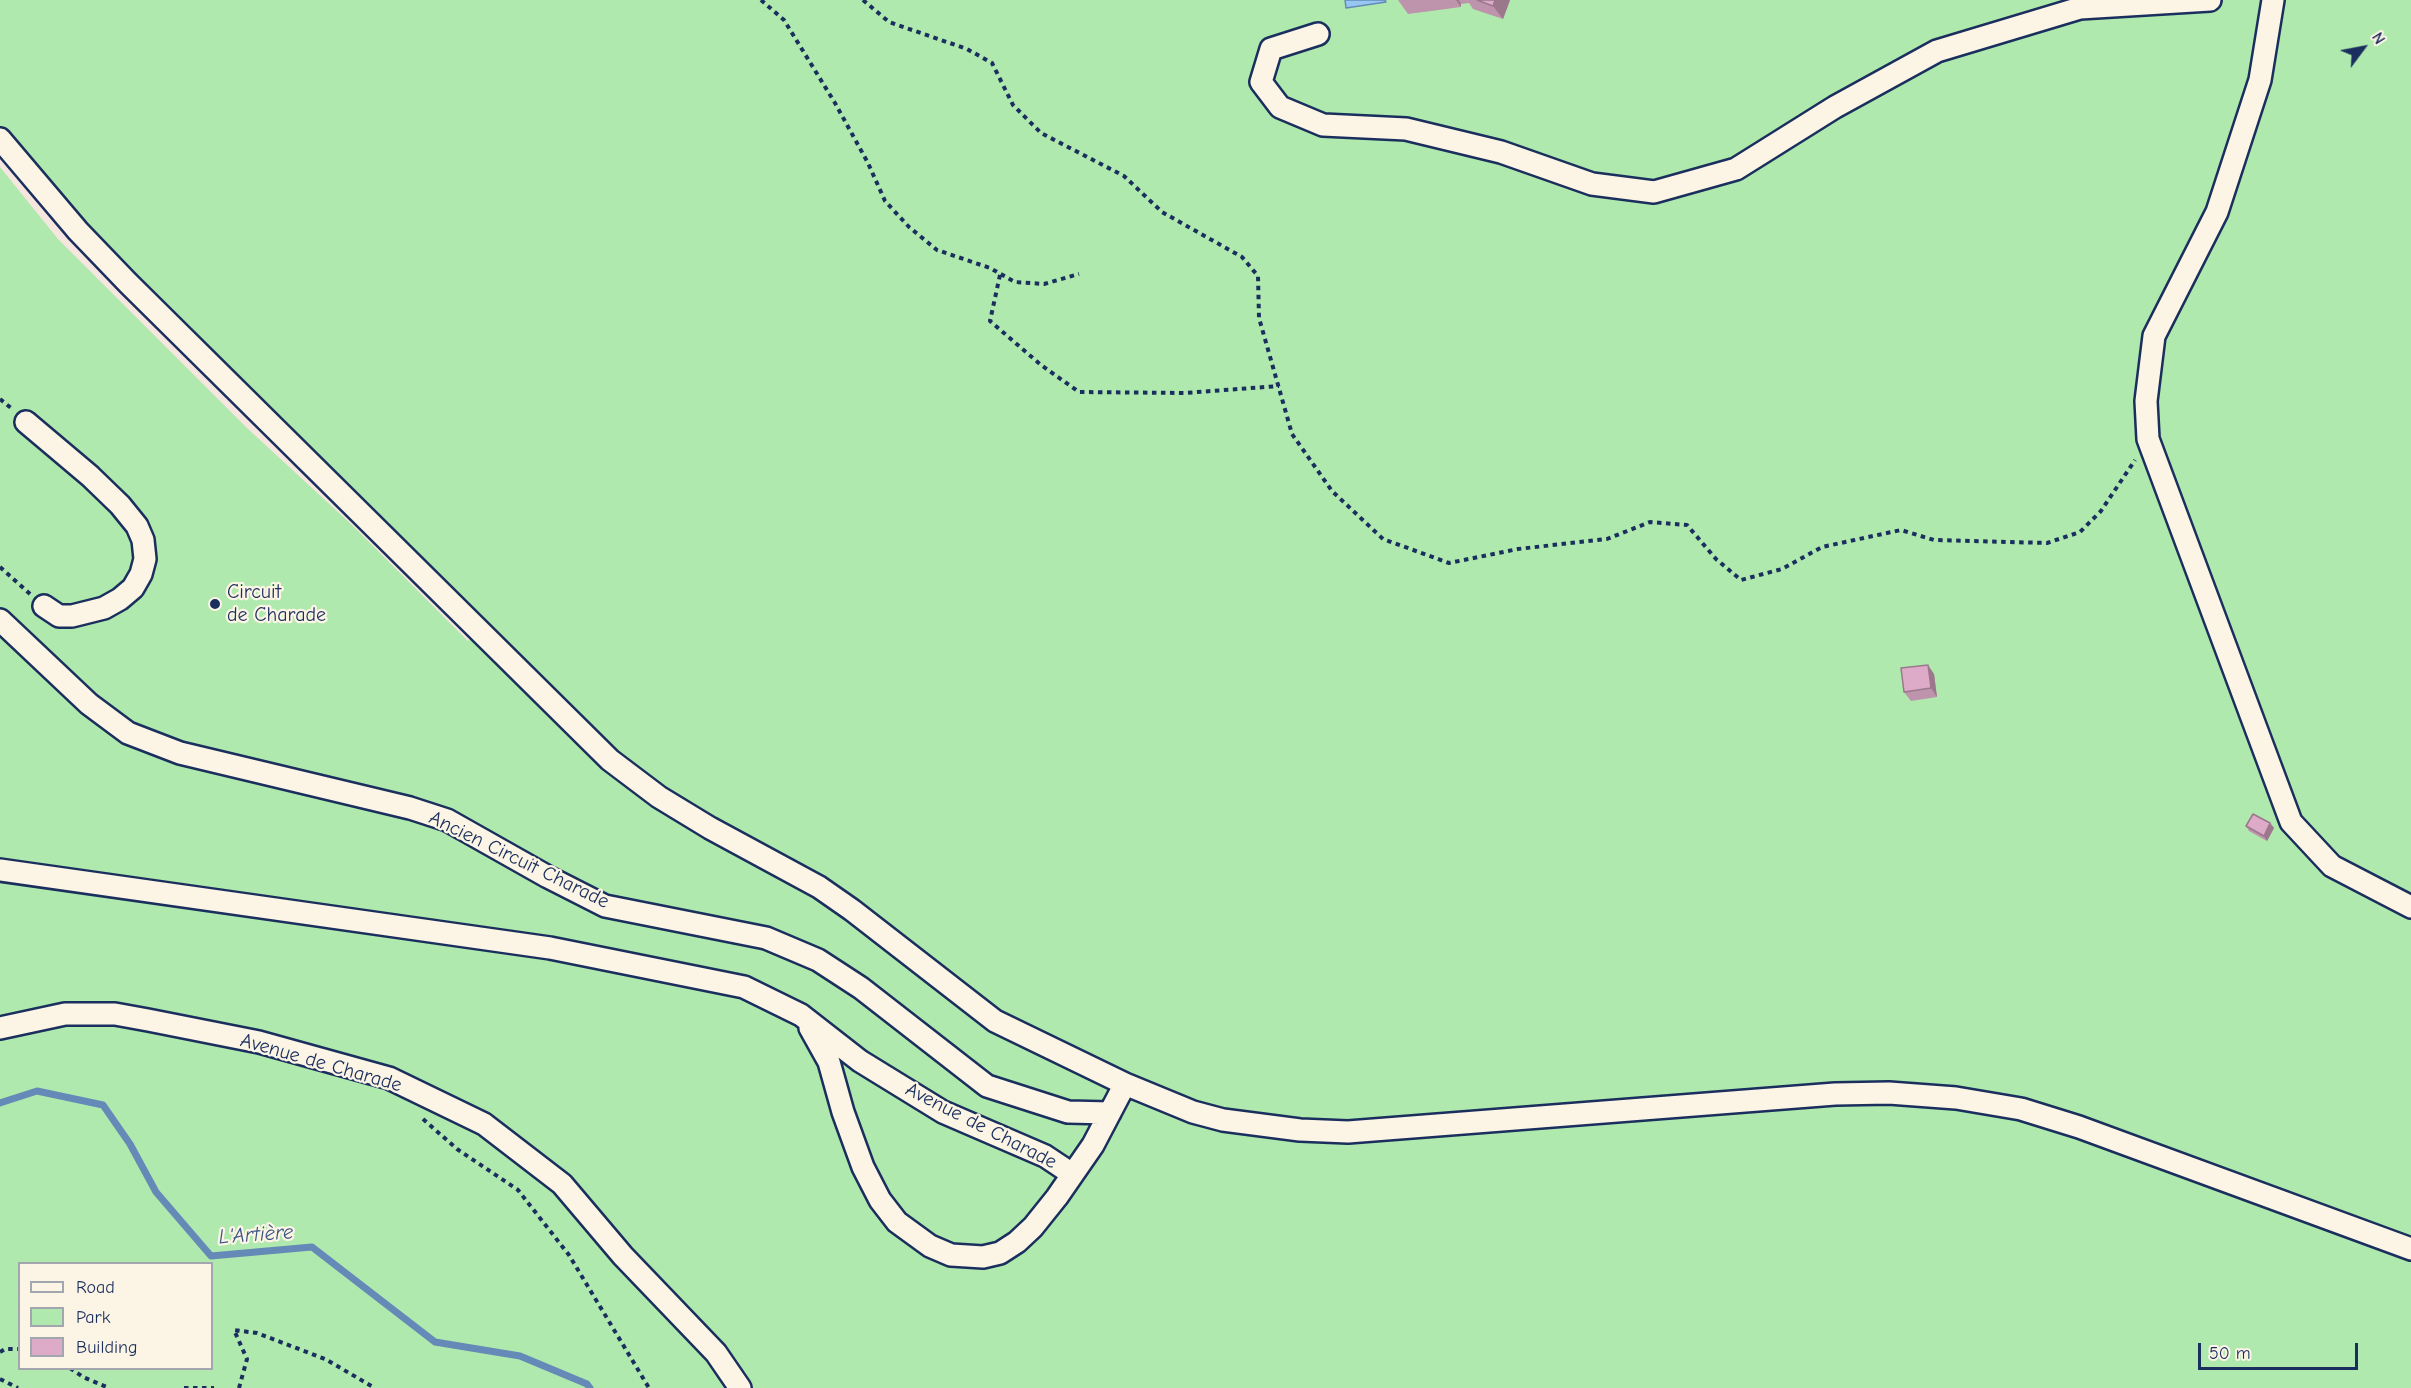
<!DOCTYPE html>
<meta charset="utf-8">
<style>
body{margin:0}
#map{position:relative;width:2411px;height:1388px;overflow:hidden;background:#f6e6df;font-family:"Comic Neue",sans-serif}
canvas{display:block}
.legend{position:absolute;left:18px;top:1262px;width:195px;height:108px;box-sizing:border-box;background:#fcf5e5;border:2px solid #a2a6af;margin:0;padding:8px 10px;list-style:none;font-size:18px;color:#1b2f5e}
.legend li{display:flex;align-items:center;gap:12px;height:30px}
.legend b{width:30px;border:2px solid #a2a6af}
.north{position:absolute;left:2333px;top:18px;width:60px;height:60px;-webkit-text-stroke:4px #fcf5e5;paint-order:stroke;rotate:58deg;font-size:16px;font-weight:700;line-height:24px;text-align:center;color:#1b2f5e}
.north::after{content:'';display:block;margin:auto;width:21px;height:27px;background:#1b2f5e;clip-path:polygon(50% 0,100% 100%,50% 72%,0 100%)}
.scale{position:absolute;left:2198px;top:1343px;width:160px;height:27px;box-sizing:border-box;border:3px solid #1b2f5e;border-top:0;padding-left:8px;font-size:18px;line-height:21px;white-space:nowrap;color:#1b2f5e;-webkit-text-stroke:4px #fcf5e5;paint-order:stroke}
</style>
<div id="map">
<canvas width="2411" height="1388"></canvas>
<ul class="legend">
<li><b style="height:8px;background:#fcf5e5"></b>Road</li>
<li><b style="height:16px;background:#afe9ae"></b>Park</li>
<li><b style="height:16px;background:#ddabc8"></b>Building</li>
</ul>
<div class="north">N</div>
<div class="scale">50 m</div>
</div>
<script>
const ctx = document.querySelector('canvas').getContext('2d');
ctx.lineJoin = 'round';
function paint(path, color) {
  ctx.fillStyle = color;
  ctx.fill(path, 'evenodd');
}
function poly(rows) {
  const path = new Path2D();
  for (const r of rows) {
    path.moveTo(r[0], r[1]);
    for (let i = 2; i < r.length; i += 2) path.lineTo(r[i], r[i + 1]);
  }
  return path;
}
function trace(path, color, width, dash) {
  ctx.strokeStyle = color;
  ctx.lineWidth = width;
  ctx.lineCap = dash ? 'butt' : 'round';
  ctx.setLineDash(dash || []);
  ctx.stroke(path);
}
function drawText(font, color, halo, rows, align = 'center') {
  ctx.font = font + ' "Comic Neue",sans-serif';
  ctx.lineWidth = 4.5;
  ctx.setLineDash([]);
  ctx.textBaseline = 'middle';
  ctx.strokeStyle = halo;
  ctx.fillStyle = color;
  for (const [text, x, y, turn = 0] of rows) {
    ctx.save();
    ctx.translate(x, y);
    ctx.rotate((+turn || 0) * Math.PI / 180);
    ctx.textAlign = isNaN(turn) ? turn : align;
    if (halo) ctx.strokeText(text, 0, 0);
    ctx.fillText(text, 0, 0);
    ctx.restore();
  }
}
const green = poly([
 [0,0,2411,0,2411,1388,0,1388,0,167,58,239,247,428,351,524,468,641,472,637,623,769,0,139],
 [20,1264,212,1264,212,1368,20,1368]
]);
const water = poly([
 [1345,0,1385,0,1386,2,1346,8,1345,0]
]);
const stream = poly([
 [0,1103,37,1091,103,1105,130,1144,156,1192,211,1256,312,1247,435,1342,520,1356,587,1384,590,1388]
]);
const path = poly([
 [761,0,784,20,835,103,868,163,885,201,909,227,937,250,990,268,1015,282,1044,284,1079,274],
 [863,0,889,22,967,49,992,63,1013,105,1041,133,1124,176,1162,212,1242,257,1258,276,1259,318,1292,434,1332,491,1383,539,1449,563,1518,549,1607,539,1650,522,1687,525,1716,559,1741,580,1782,569,1822,547,1901,530,1934,540,2047,543,2080,532,2101,511,2135,460],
 [1000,275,990,321,1041,365,1079,392,1185,393,1279,386],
 [0,399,11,408],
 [0,567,30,594],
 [423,1119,457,1149,518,1190,569,1255,649,1388],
 [0,1352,5,1349,20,1349],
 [70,1368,83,1377,109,1388],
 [0,1379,18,1388],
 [184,1388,214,1388],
 [239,1388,247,1359,234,1330,257,1333,325,1359,375,1388]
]);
const minor = poly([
 [2273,0,2260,80,2217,212,2154,336,2146,401,2148,439,2291,822,2332,866,2411,907],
 [1318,34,1271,49,1261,82,1280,107,1323,125,1406,129,1501,152,1592,184,1654,192,1736,169,1835,107,1937,51,2080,8,2210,0],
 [0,139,78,231,128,283,610,760,659,797,710,828,819,887,852,910,995,1021,1125,1084,1193,1112,1223,1120,1300,1130,1348,1132,1835,1094,1889,1093,1956,1098,2021,1109,2079,1127,2411,1249],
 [26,422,90,476,120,505,137,526,143,540,145,559,141,574,133,588,120,599,104,608,72,616,59,616,44,606],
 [0,620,89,704,128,733,180,753,410,808,447,820,548,877,605,906,766,938,818,960,861,988,987,1086,1068,1112,1110,1113],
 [0,870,550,948,744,987,801,1015,860,1061,943,1112,1045,1156,1072,1174],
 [0,1028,65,1014,115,1014,148,1020,259,1042,389,1078,484,1124,562,1184,623,1256,716,1353,740,1388],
 [810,1028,829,1062,843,1112,863,1167,880,1200,897,1222,930,1246,951,1255,983,1257,1000,1253,1017,1242,1033,1227,1057,1197,1093,1145,1125,1084]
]);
const wall = poly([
 [1398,0,1510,0,1503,19,1473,9,1469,3,1461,4,1461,7,1408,14],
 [1934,674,1937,697,1911,701,1904,692],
 [2270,823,2274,828,2267,841,2249,831,2246,826]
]);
const shadedWall = poly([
 [1456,0,1459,0,1461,4,1461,7],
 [1495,0,1510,0,1503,19,1493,6],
 [1928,665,1934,674,1937,697,1931,688],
 [2270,823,2274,828,2267,841,2264,836]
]);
const building = poly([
 [1477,0,1495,0,1493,6,1477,0],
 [1928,665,1931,688,1904,692,1901,668,1928,665],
 [2253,814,2270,823,2264,836,2246,826,2253,814]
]);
const markers = [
 [215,604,6,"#1b2f5e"]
];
const poiNames = [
 ["Circuit",227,592],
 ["de Charade",227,615]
];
const streetNames = [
 ["Ancien Circuit Charade",519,860,26],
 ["Avenue de Charade",321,1063,16],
 ["Avenue de Charade",981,1126,27]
];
const waterNames = [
 ["L'Artière",256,1235,-4]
];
paint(green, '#afe9ae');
paint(water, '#96c6f2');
trace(water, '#658ab7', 1.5);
trace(stream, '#658ab7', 7);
trace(minor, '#1b2f5e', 26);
trace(path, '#1b2f5e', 4, [4.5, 4.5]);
trace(minor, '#fcf5e5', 21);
paint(wall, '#be93ac');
paint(shadedWall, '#9b788c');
paint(building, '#ddabc8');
trace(building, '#9b788c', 1.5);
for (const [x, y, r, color] of markers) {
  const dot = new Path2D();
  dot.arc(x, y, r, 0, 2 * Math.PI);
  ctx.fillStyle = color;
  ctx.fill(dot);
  trace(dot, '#fcf5e5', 2);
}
drawText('20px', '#1b2f5e', '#fcf5e5', poiNames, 'left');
drawText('20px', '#1b2f5e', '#fcf5e5', streetNames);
drawText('italic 21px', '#3a5583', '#fcf5e5', waterNames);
</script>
